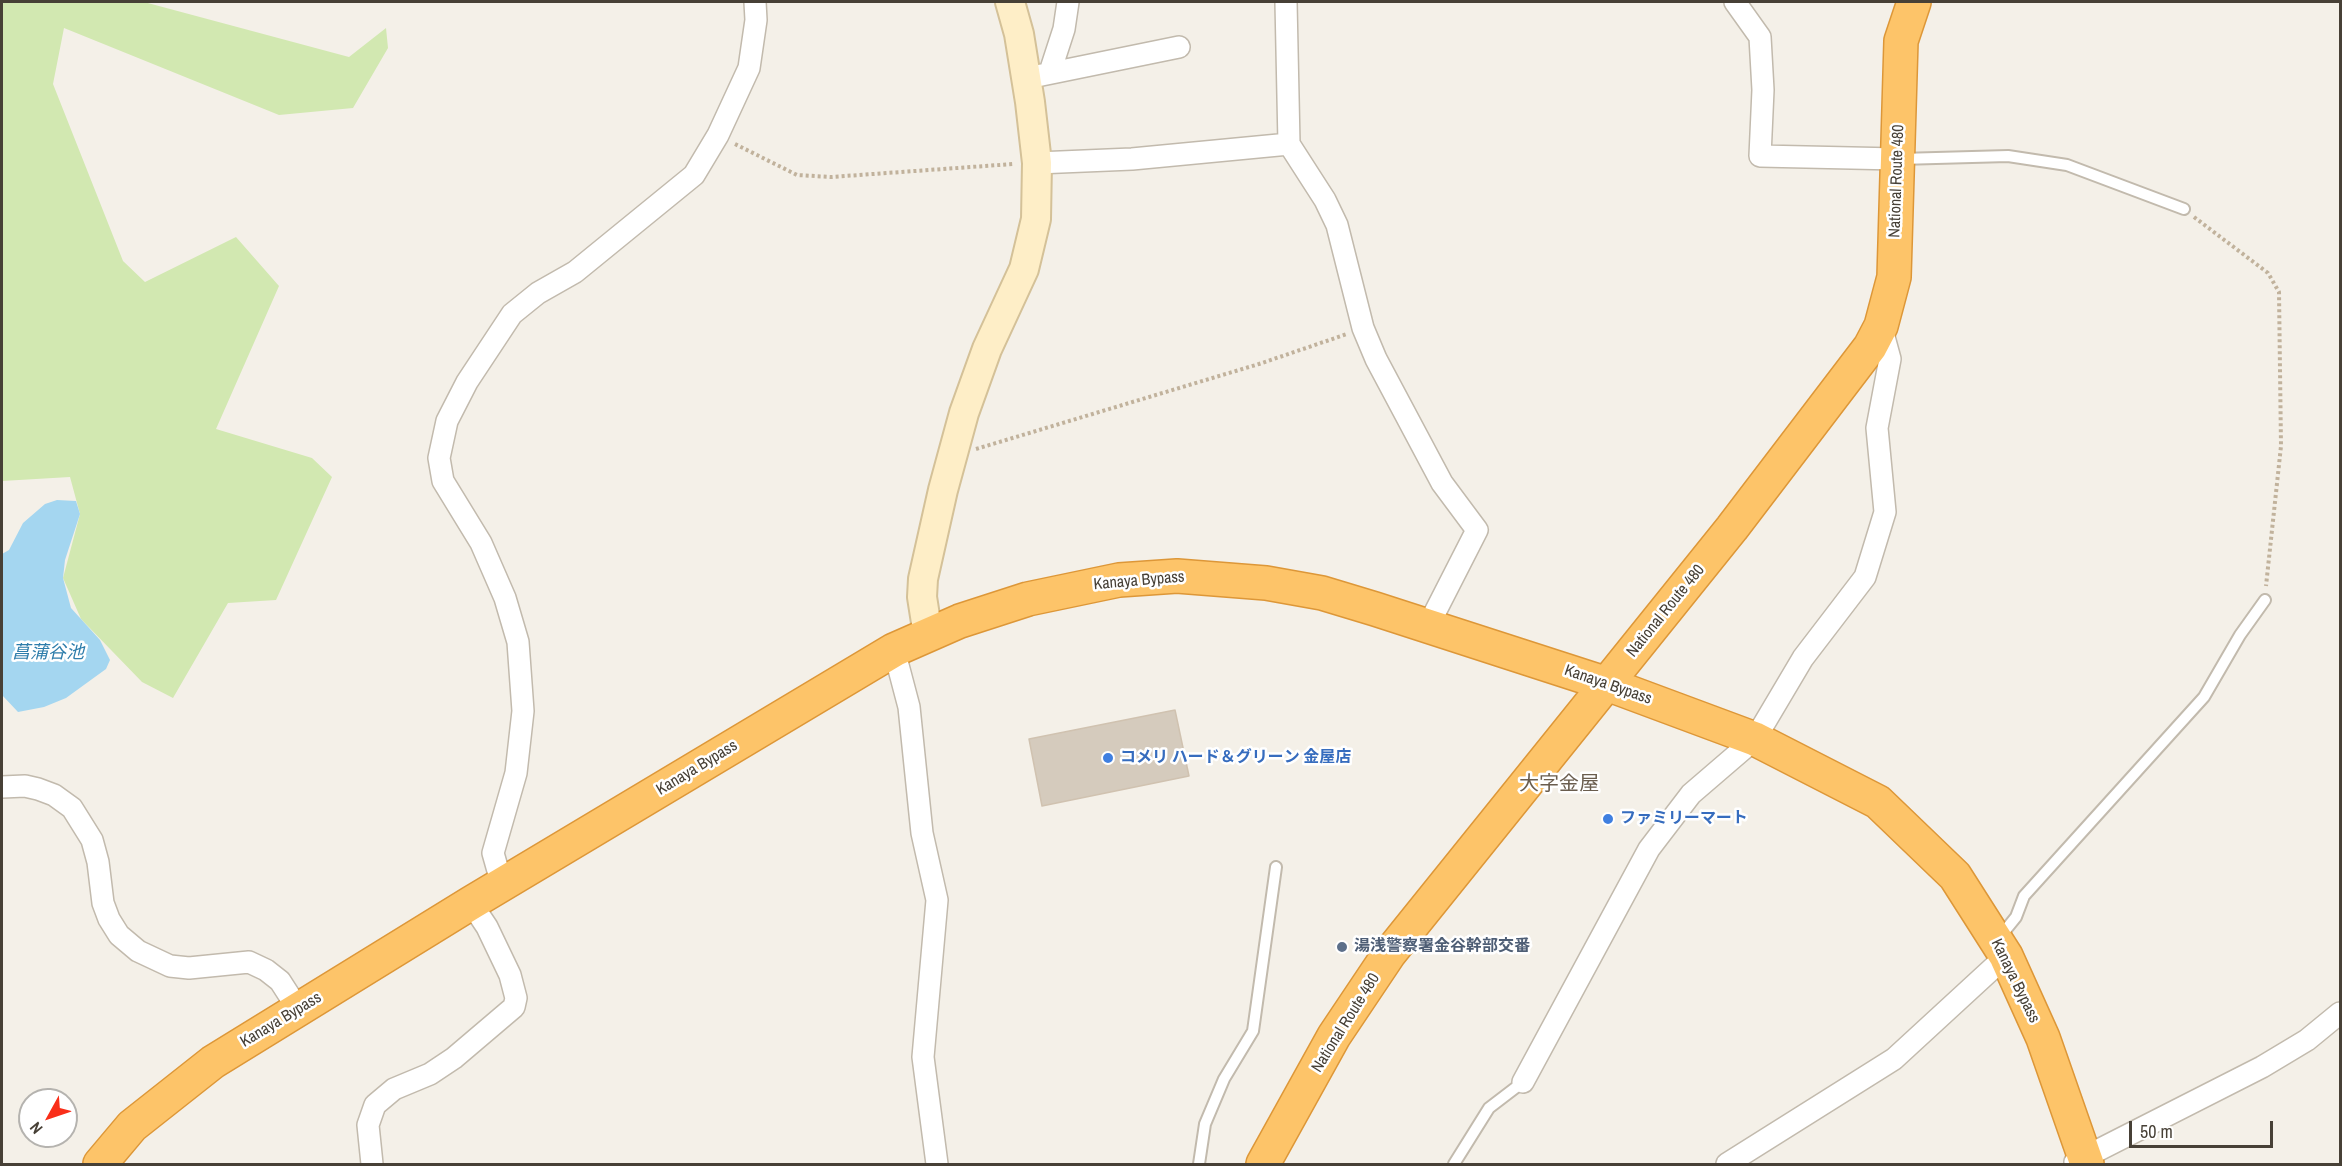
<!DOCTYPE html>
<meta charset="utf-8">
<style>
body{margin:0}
#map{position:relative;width:2342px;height:1166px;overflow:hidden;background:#f4f0e8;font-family:"Archivo Narrow",sans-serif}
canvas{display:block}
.frame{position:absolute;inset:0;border:3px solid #474036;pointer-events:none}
.north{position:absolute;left:18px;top:1088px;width:60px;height:60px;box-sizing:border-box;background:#fff;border:2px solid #b5b3af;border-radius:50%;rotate:230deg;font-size:16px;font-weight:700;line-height:24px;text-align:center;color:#474036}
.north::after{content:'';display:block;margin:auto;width:21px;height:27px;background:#f92e19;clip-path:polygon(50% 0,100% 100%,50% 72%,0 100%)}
.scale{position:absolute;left:2129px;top:1121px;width:144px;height:27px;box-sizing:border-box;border:3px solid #474036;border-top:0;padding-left:8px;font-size:18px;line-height:21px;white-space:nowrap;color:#474036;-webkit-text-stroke:4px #fff;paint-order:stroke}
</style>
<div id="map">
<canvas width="2342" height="1166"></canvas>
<div class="frame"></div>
<div class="north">N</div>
<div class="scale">50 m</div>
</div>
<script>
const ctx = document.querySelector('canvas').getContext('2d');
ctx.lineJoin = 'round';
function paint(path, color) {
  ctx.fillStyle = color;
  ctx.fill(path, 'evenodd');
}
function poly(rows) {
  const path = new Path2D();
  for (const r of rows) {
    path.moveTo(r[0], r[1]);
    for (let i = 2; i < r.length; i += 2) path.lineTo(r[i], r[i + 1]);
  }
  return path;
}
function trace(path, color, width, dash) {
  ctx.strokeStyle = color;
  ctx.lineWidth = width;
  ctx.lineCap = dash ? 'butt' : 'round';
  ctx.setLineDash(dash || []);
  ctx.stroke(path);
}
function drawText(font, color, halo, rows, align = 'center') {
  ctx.font = font + ' "Archivo Narrow","Noto Sans JP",sans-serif';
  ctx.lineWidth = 5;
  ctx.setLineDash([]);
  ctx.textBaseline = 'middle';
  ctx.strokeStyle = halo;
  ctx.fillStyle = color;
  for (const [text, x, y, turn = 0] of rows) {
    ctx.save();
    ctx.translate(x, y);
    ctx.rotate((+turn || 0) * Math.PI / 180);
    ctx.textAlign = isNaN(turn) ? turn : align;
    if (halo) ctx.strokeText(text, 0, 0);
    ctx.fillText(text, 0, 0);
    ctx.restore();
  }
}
const green = poly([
 [2,2,144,2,349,57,386,28,388,48,353,108,279,115,64,28,53,84,123,261,145,282,236,237,279,286,216,429,312,458,332,477,276,600,228,603,173,698,142,682,81,619,63,578,80,514,70,477,2,481]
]);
const water = poly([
 [57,500,76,501,80,514,65,560,63,578,71,608,100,640,110,660,106,669,66,698,44,707,18,712,2,695,2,554,9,550,23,523,45,504]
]);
const building = poly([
 [1175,710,1189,776,1042,806,1029,739,1175,710]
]);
const path = poly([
 [735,144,797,175,831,177,1013,164],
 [2194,217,2268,273,2279,292,2281,446,2266,586],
 [976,449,1259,364,1347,334]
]);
const lane = poly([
 [1900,159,2008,156,2067,165,2184,209],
 [1999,938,2016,917,2024,896,2204,697,2240,635,2265,600],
 [1199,1164,1205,1124,1224,1079,1253,1031,1276,867],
 [1454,1164,1489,1108,1523,1082]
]);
const street = poly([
 [1286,2,1289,144,1325,200,1337,225,1363,328,1376,359,1442,483,1477,530,1428,626],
 [1735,2,1760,37,1763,90,1760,156,1897,159],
 [1050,72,1064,29,1068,2],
 [1027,78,1179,47],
 [1037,163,1132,159,1289,144],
 [894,650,909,707,922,833,937,900,923,1057,937,1164],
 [2,787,25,786,38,789,54,795,72,808,92,840,98,862,103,903,109,919,119,935,138,951,170,966,189,968,249,962,266,970,280,981,298,1009],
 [502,885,493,853,516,773,523,711,518,642,505,598,481,543,443,481,439,458,447,421,467,382,512,314,538,293,575,272,694,175,718,135,749,68,756,20,755,2],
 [1523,1082,1649,849,1691,794,1755,739,1803,658,1865,577,1885,512,1877,428,1890,359,1881,326],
 [2075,1162,2262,1067,2307,1040,2340,1013],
 [372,1164,368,1125,375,1105,394,1089,430,1074,454,1058,514,1007,516,998,510,975,487,927,471,903],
 [1727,1164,1894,1059,2006,956]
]);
const secondary = poly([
 [928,635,922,597,923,579,943,490,964,413,987,349,1024,269,1036,219,1037,163,1030,102,1019,34,1010,2]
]);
const highway = poly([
 [100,1164,132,1126,213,1062,471,903,894,650,960,621,1028,599,1119,580,1177,576,1266,583,1322,593,1375,609,1607,684,1755,739,1878,802,1955,876,2006,956,2043,1038,2087,1164],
 [1263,1164,1334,1036,1389,954,1732,528,1870,347,1881,326,1894,277,1901,41,1914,2]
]);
const markers = [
 [1108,758,6,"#3f7fe0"],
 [1608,819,6,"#3f7fe0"],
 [1342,947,6,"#5c6f8a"]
];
const streetNames = [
 ["National Route 480",1897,181,-88],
 ["Kanaya Bypass",1139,581,-5],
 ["National Route 480",1666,611,-51],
 ["Kanaya Bypass",1608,685,19],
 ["Kanaya Bypass",697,768,-31],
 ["Kanaya Bypass",2015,981,64],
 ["Kanaya Bypass",281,1020,-31],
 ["National Route 480",1346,1023,-58]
];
const shopNames = [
 ["コメリ ハード＆グリーン 金屋店",1120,758],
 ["ファミリーマート",1620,819]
];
const serviceNames = [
 ["湯浅警察署金谷幹部交番",1354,947]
];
const waterNames = [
 ["菖蒲谷池",48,653]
];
const quarterNames = [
 ["大字金屋",1559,785]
];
paint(green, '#d2e8b1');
paint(water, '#a4d6f0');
paint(building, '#d5cbbd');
trace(building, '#d0c2b0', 1.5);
trace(lane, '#c2baad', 14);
trace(street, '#c2baad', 24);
trace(secondary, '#d4c198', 32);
trace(highway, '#dd9738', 36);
trace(path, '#c1b29c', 4, [3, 3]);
trace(lane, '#fff', 10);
trace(street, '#fff', 21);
trace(secondary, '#feeec7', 28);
trace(highway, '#fdc469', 33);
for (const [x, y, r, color] of markers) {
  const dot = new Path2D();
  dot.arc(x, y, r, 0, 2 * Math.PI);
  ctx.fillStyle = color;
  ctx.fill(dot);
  trace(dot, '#fff', 2);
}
drawText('16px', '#474036', '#fff', streetNames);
drawText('bold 16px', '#366cbe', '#fff', shopNames, 'left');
drawText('bold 16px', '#4e5e75', '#fff', serviceNames, 'left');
drawText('italic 18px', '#2e7dab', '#fff', waterNames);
drawText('20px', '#6a5d4e', '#fff', quarterNames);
</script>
